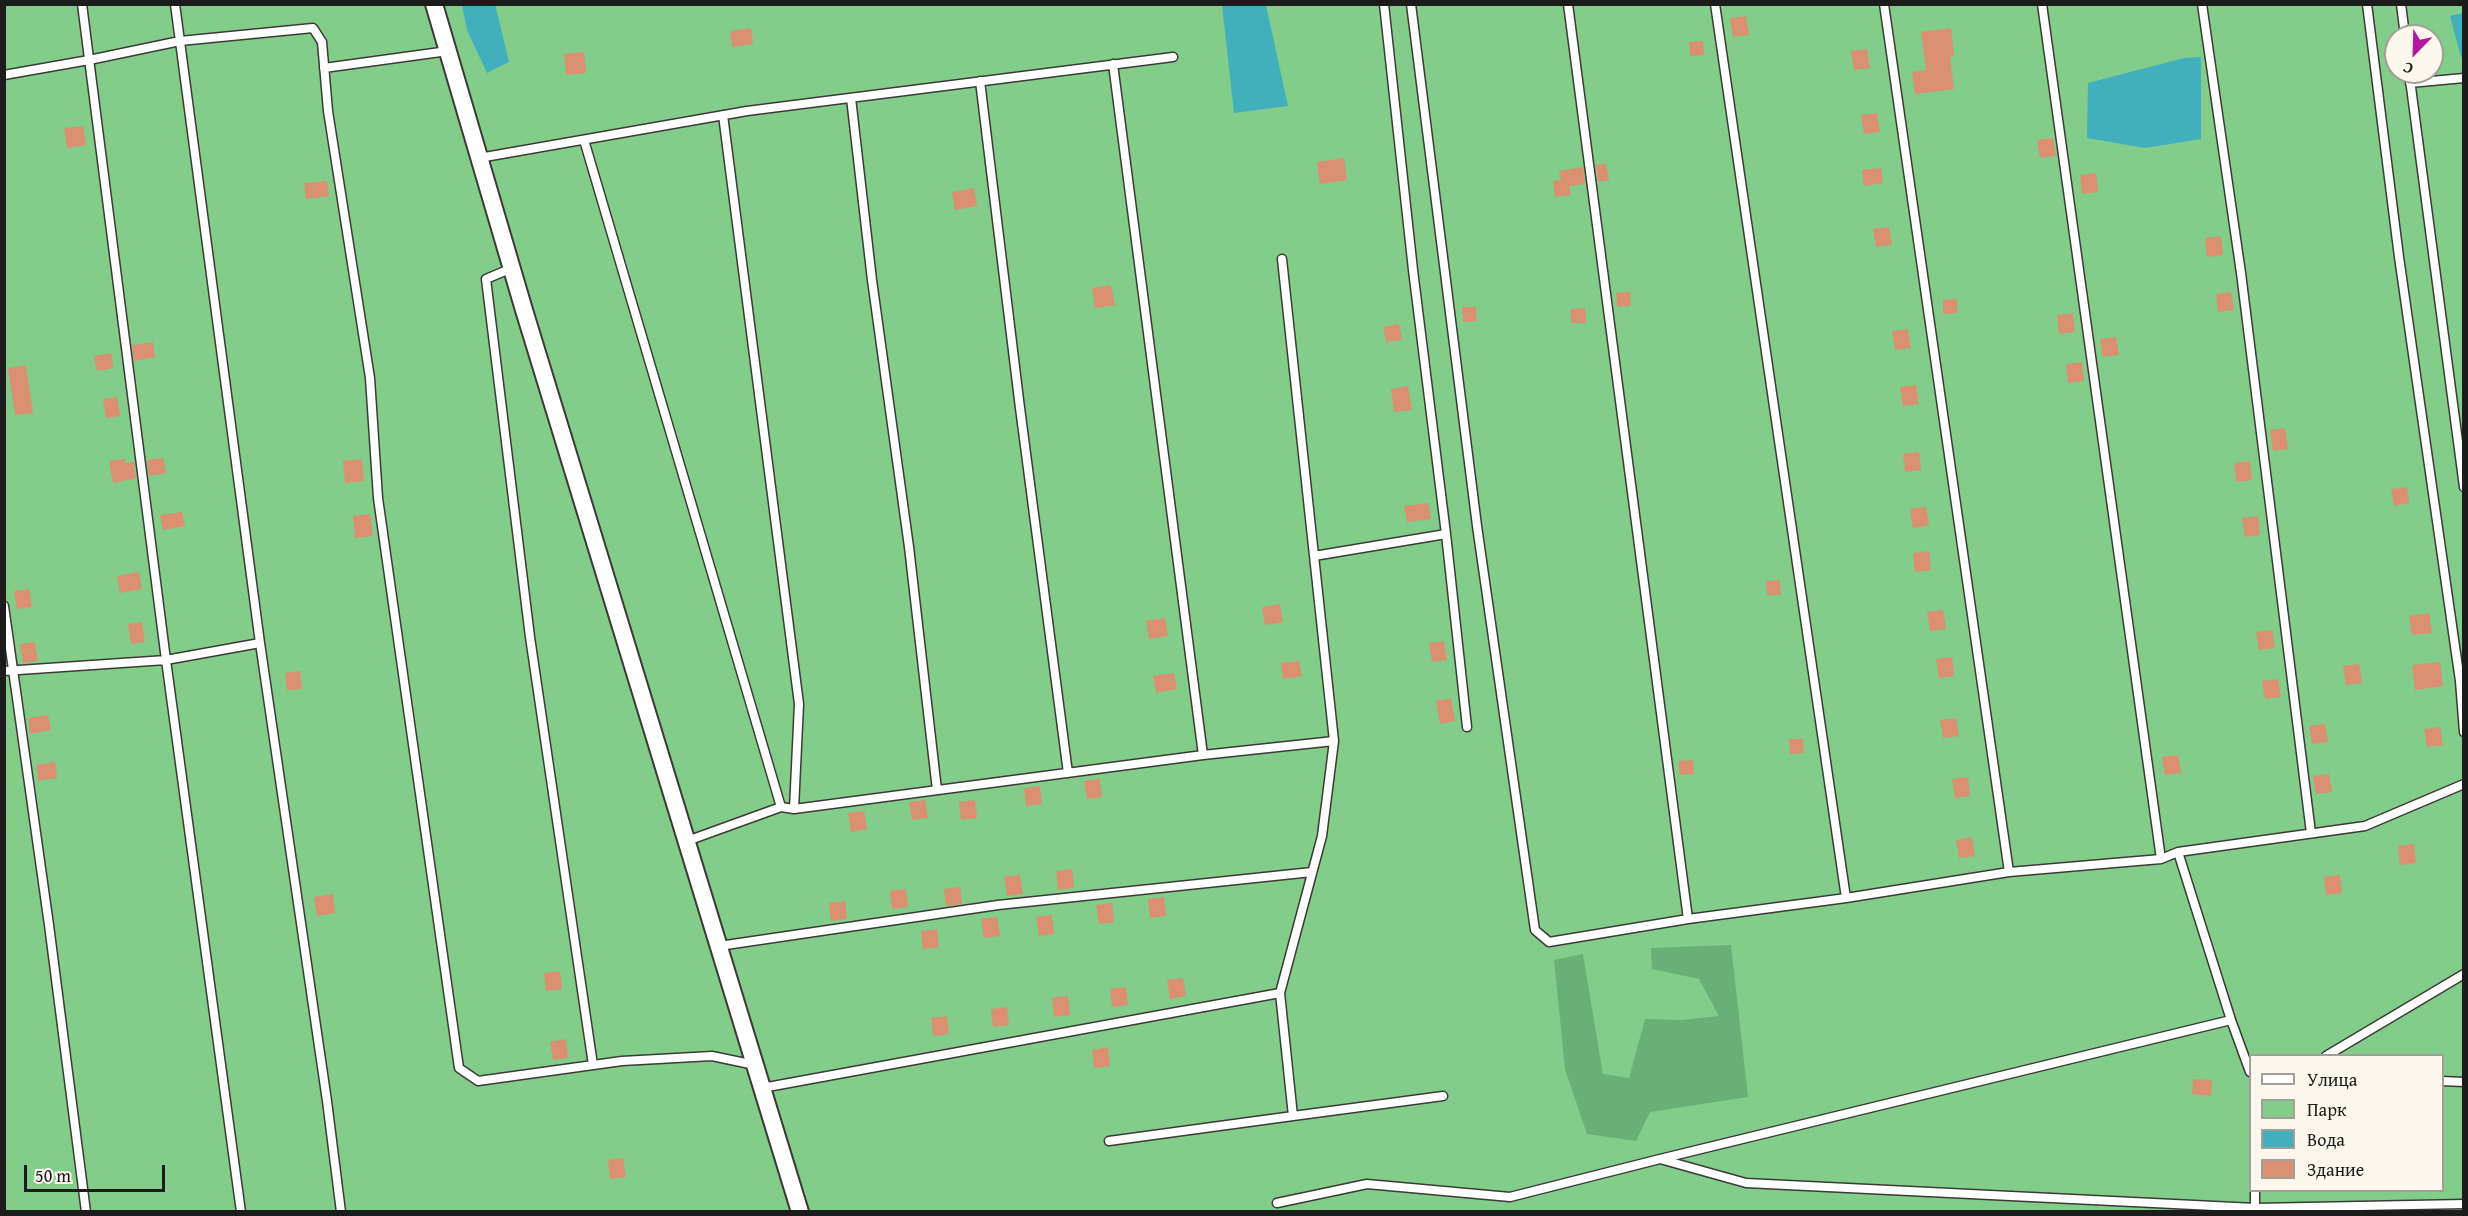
<!DOCTYPE html>
<meta charset="utf-8">
<style>
body{margin:0}
#map{position:relative;width:2468px;height:1216px;overflow:hidden;background:#eee5c6;font-family:"Gentium Book Plus",serif}
canvas{display:block}
.frame{position:absolute;inset:0;border:6px solid #1c1c1c;pointer-events:none}
.legend{position:absolute;left:2249px;top:1054px;width:195px;height:138px;box-sizing:border-box;background:#fbf7ec;border:2px solid #a29f99;margin:0;padding:8px 10px;list-style:none;font-size:18px;color:#1c1c1c}
.legend li{display:flex;align-items:center;gap:12px;height:30px}
.legend b{width:30px;border:2px solid #a29f99}
.north{position:absolute;left:2384px;top:24px;width:60px;height:60px;box-sizing:border-box;background:#fbf7ec;border:2px solid #a29f99;border-radius:50%;rotate:203deg;font-size:16px;font-weight:700;line-height:24px;text-align:center;color:#1c1c1c}
.north::after{content:'';display:block;margin:auto;width:21px;height:27px;background:#b5179e;clip-path:polygon(50% 0,100% 100%,50% 72%,0 100%)}
.scale{position:absolute;left:24px;top:1165px;width:141px;height:27px;box-sizing:border-box;border:3px solid #1c1c1c;border-top:0;padding-left:8px;font-size:18px;line-height:21px;white-space:nowrap;color:#1c1c1c;-webkit-text-stroke:4px #fbf7ec;paint-order:stroke}
</style>
<div id="map">
<canvas width="2468" height="1216"></canvas>
<div class="frame"></div>
<ul class="legend">
<li><b style="height:8px;background:#fff"></b>Улица</li>
<li><b style="height:16px;background:#83cd8a"></b>Парк</li>
<li><b style="height:16px;background:#41b0bc"></b>Вода</li>
<li><b style="height:16px;background:#da9071"></b>Здание</li>
</ul>
<div class="north">С</div>
<div class="scale">50 m</div>
</div>
<script>
const ctx = document.querySelector('canvas').getContext('2d');
ctx.lineJoin = 'round';
function paint(path, color) {
  ctx.fillStyle = color;
  ctx.fill(path, 'evenodd');
}
function poly(rows) {
  const path = new Path2D();
  for (const r of rows) {
    path.moveTo(r[0], r[1]);
    for (let i = 2; i < r.length; i += 2) path.lineTo(r[i], r[i + 1]);
  }
  return path;
}
function trace(path, color, width, dash) {
  ctx.strokeStyle = color;
  ctx.lineWidth = width;
  ctx.lineCap = dash ? 'butt' : 'round';
  ctx.setLineDash(dash || []);
  ctx.stroke(path);
}
const green = poly([
 [5,5,2463,5,2463,1211,5,1211],
 [2396,36,2432,36,2432,72,2396,72],
 [2250,1056,2442,1056,2442,1190,2250,1190]
]);
const forest = poly([
 [1731,945,1748,1097,1650,1112,1636,1141,1587,1134,1565,1069,1554,960,1583,954,1603,1074,1629,1078,1645,1019,1681,1020,1719,1016,1699,979,1652,969,1651,948]
]);
const water = poly([
 [495,4,509,62,487,73,467,30,462,5],
 [1222,5,1266,5,1288,106,1234,113],
 [2463,13,2463,57,2461,57,2450,16],
 [2201,57,2201,139,2145,148,2087,138,2088,83,2184,58]
]);
const building = poly([
 [1746,16,1749,35,1733,37,1730,18],
 [751,28,753,44,732,47,730,31],
 [1951,28,1954,56,1950,57,1954,89,1915,94,1912,72,1926,70,1921,32],
 [1703,41,1704,55,1690,56,1689,42],
 [1867,49,1870,68,1854,70,1851,51],
 [584,52,586,73,566,75,564,54],
 [1877,113,1880,132,1864,134,1861,115],
 [83,126,86,145,67,148,64,128],
 [2053,138,2056,156,2040,158,2037,140],
 [1344,158,1347,180,1320,184,1317,162],
 [1606,164,1609,180,1598,182,1596,165],
 [1583,167,1585,184,1569,186,1571,195,1555,197,1553,181,1561,180,1559,171],
 [1881,168,1883,183,1864,186,1862,170],
 [2096,173,2098,192,2082,194,2080,175],
 [327,181,329,196,306,199,304,183],
 [974,188,977,206,955,210,952,192],
 [1889,227,1892,245,1876,247,1873,229],
 [2221,236,2223,255,2207,257,2205,238],
 [1111,285,1115,305,1095,308,1092,288],
 [1630,292,1631,306,1617,307,1616,293],
 [2231,292,2234,310,2218,312,2216,294],
 [1957,299,1957,313,1943,314,1943,300],
 [1462,307,1476,307,1477,321,1463,322],
 [1585,308,1586,323,1571,323,1571,309],
 [2073,313,2075,332,2059,334,2057,315],
 [1399,324,1402,340,1386,342,1383,327],
 [1908,329,1911,348,1895,350,1892,331],
 [2116,337,2119,355,2103,357,2100,339],
 [153,342,155,357,134,361,132,345],
 [111,353,113,368,97,371,94,356],
 [2082,362,2084,381,2068,383,2066,364],
 [26,365,33,413,15,415,8,368],
 [1916,385,1919,404,1903,406,1900,387],
 [1408,386,1412,410,1394,412,1391,389],
 [117,397,120,416,106,418,103,399],
 [2285,428,2288,449,2273,451,2270,430],
 [1919,452,1921,470,1905,472,1903,454],
 [163,458,166,473,149,476,147,460],
 [125,459,125,463,134,462,136,478,113,483,109,461],
 [362,459,364,481,345,483,343,461],
 [2250,461,2252,480,2236,482,2234,463],
 [2407,487,2409,503,2394,506,2391,489],
 [1428,503,1431,519,1407,522,1404,506],
 [1926,507,1929,525,1913,528,1910,509],
 [182,512,185,526,163,530,160,515],
 [370,514,373,536,355,538,353,516],
 [2258,516,2260,535,2245,537,2242,518],
 [1929,551,1931,570,1915,572,1913,553],
 [139,572,142,589,120,593,117,576],
 [1780,580,1781,595,1767,595,1766,581],
 [29,589,32,607,17,609,14,591],
 [1280,604,1283,622,1265,625,1262,607],
 [1943,610,1946,629,1930,631,1927,612],
 [2429,613,2432,633,2412,635,2409,616],
 [1165,618,1168,636,1149,639,1146,621],
 [142,622,145,642,131,644,128,624],
 [2272,630,2275,648,2259,650,2256,632],
 [1444,641,1447,660,1432,662,1429,643],
 [35,642,38,661,23,663,20,644],
 [1952,657,1954,676,1939,678,1936,659],
 [1299,661,1302,676,1283,679,1281,663],
 [2440,662,2443,686,2415,690,2412,665],
 [2359,664,2362,683,2346,685,2343,666],
 [300,671,302,689,287,690,285,673],
 [1174,673,1177,689,1156,693,1153,676],
 [2278,679,2281,697,2265,699,2262,681],
 [1451,698,1455,721,1440,724,1436,701],
 [48,715,51,730,30,734,28,718],
 [1956,718,1959,736,1943,738,1940,720],
 [2325,724,2328,742,2312,744,2309,726],
 [2440,727,2443,745,2427,747,2424,729],
 [1789,739,1803,739,1804,753,1790,754],
 [2178,755,2181,773,2165,775,2162,757],
 [1693,760,1694,774,1679,775,1679,761],
 [55,762,57,778,38,781,36,765],
 [2329,774,2332,792,2316,794,2313,776],
 [1968,777,1970,796,1955,798,1952,779],
 [1100,779,1102,797,1087,799,1084,781],
 [1040,786,1042,804,1026,806,1024,788],
 [925,800,928,818,912,820,909,802],
 [975,800,977,818,961,820,959,802],
 [864,811,867,829,851,832,848,813],
 [1972,837,1975,856,1959,858,1956,840],
 [2414,844,2416,863,2400,865,2398,846],
 [1072,869,1074,888,1058,890,1056,871],
 [1020,875,1023,894,1007,896,1004,877],
 [2340,875,2342,893,2326,895,2324,877],
 [960,887,962,904,946,906,944,889],
 [906,889,908,907,892,909,890,891],
 [333,894,335,913,317,916,314,897],
 [1164,897,1166,916,1150,918,1148,899],
 [845,901,847,919,831,921,829,903],
 [1112,903,1114,922,1099,924,1096,905],
 [1052,915,1054,934,1039,936,1036,917],
 [997,917,1000,936,984,938,981,919],
 [937,929,939,947,923,949,921,931],
 [560,971,562,989,546,991,544,973],
 [1183,978,1186,996,1170,999,1167,980],
 [1126,987,1128,1005,1112,1007,1110,989],
 [1068,996,1070,1015,1054,1017,1052,998],
 [1007,1007,1009,1025,993,1027,991,1009],
 [947,1016,949,1034,933,1036,931,1018],
 [566,1039,568,1058,553,1060,550,1042],
 [1108,1047,1110,1066,1094,1068,1092,1050],
 [2193,1079,2212,1080,2211,1096,2192,1094],
 [623,1158,626,1177,610,1179,608,1160]
]);
const service = poly([
 [82,4,166,660,241,1212],
 [175,4,260,643,327,1101,341,1212],
 [1384,4,1413,270,1446,534],
 [1411,4,1477,526,1535,930,1549,942,1688,919,1846,898,2009,872,2161,859,2042,4],
 [1568,4,1688,919],
 [1715,4,1846,898],
 [1884,4,2009,872],
 [2202,4,2241,273,2311,833],
 [2367,4,2399,257,2460,681,2464,732],
 [2401,4,2405,36],
 [1113,64,1203,755],
 [324,68,448,51],
 [2409,72,2464,487],
 [4,75,89,60,180,41,313,28,322,42,328,111,370,378,378,498,459,1068,478,1081,622,1061,712,1056,755,1065],
 [980,81,1020,408,1068,773],
 [2410,83,2464,78],
 [851,98,872,280,909,547,937,790],
 [723,115,799,704,794,809],
 [584,140,781,807],
 [479,158,747,111,1173,57],
 [1282,259,1334,741],
 [512,268,486,279,530,637,593,1065],
 [1314,556,1446,534,1467,727],
 [4,606,49,925,86,1212],
 [4,671,166,660,260,643],
 [687,841,781,807,794,809,1203,755,1334,741,1322,836,1280,993,762,1088],
 [2178,852,2231,1020,2250,1072],
 [2161,859,2178,852,2365,826,2464,784],
 [719,946,998,905,1312,872],
 [2326,1056,2464,974],
 [2442,1081,2464,1082],
 [1293,1116,1443,1096],
 [1109,1141,1293,1116,1280,993],
 [1660,1159,2231,1020],
 [1277,1203,1367,1184,1510,1197,1660,1159,1746,1183,2255,1208,2464,1204],
 [2255,1211,2255,1190]
]);
const minor = poly([
 [434,4,524,310,800,1212]
]);
paint(green, '#83cd8a');
paint(forest, '#6ab076');
paint(water, '#41b0bc');
paint(building, '#da9071');
trace(service, '#3c3a36', 11);
trace(minor, '#3c3a36', 20);
trace(service, '#fff', 8);
trace(minor, '#fff', 16);
</script>
